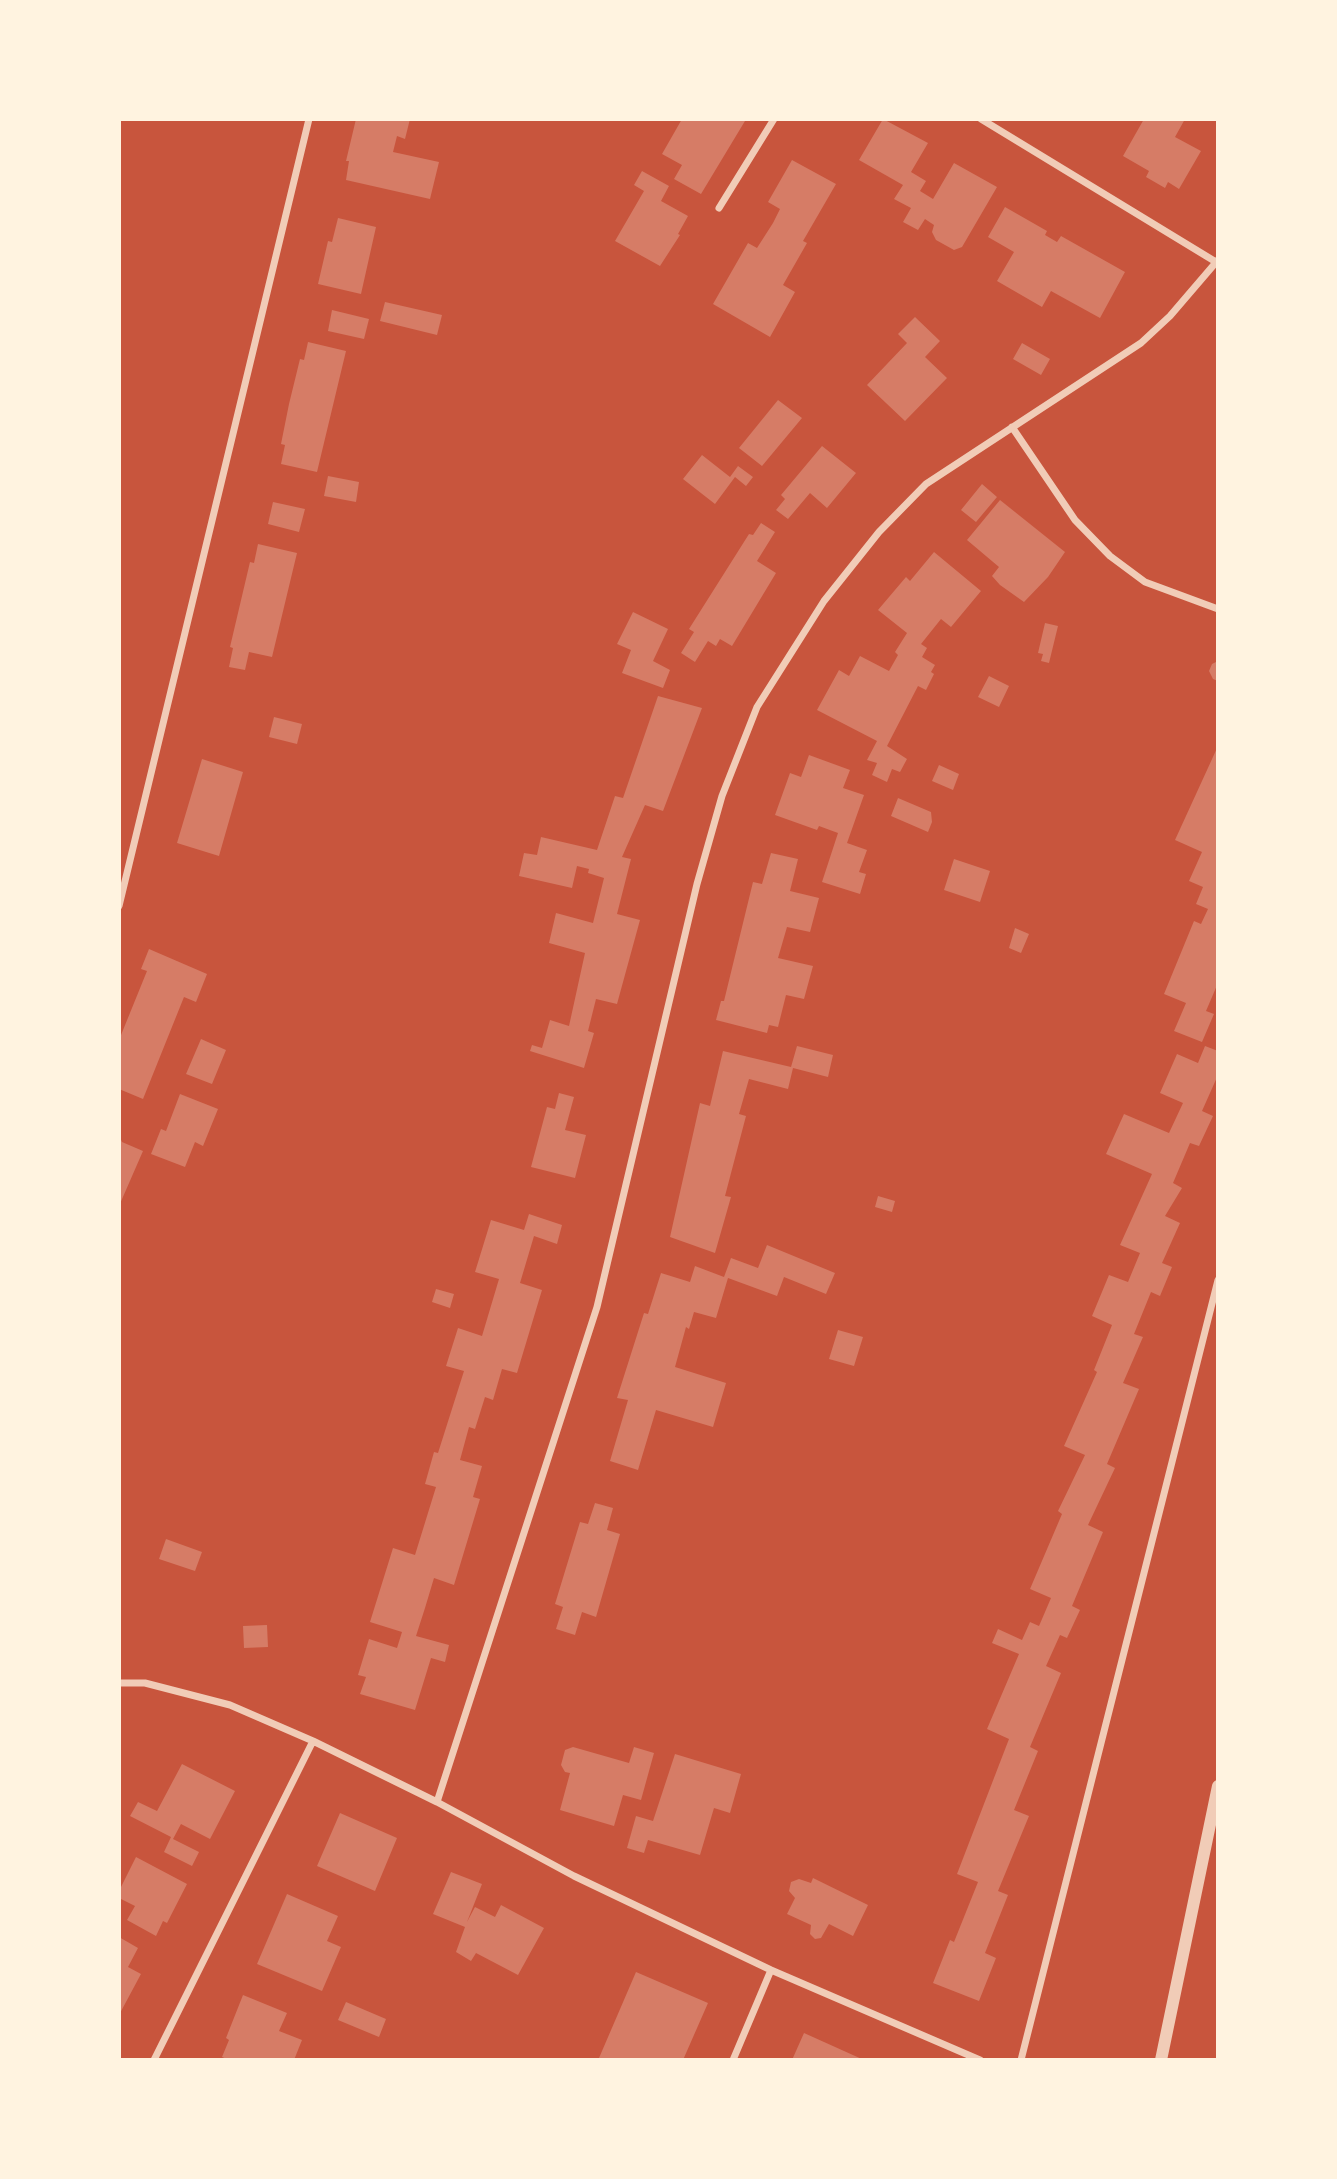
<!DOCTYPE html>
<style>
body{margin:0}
#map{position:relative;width:1337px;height:2179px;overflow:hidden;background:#c8553d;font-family:"IBM Plex Serif",serif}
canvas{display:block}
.frame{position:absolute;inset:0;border:121px solid #fff3e0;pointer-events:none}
</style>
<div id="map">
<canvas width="1337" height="2179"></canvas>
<div class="frame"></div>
</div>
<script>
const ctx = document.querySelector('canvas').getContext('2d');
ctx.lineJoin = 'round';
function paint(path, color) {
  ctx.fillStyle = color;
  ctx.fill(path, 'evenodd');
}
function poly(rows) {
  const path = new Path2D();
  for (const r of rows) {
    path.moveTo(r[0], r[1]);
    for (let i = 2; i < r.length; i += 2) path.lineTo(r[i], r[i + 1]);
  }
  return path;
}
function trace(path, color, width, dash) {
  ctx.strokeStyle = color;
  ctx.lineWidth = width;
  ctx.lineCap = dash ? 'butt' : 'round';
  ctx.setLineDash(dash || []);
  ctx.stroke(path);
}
const building = poly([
 [356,119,410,119,405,139,397,136,393,152,439,162,430,199,346,180,349,161,346,161],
 [682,119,745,121,701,194,674,179,682,165,662,154],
 [883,119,928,143,911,172,926,181,920,191,933,199,954,163,997,187,962,247,954,250,936,240,932,232,934,225,925,219,918,230,903,222,911,208,894,199,903,185,859,160],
 [1144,119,1185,119,1175,137,1201,151,1179,189,1168,182,1165,188,1146,177,1149,171,1123,156],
 [792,160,836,184,803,241,807,243,783,285,795,292,770,337,713,304,748,243,757,248,773,223,780,209,768,202],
 [642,171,669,186,661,201,688,216,678,234,680,235,660,266,615,241,644,191,634,185],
 [1005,207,1047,231,1045,235,1057,242,1061,236,1125,272,1100,318,1051,291,1042,307,997,281,1014,252,988,237],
 [338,218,376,227,361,294,318,284,328,241,332,242],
 [385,302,442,315,437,335,380,321],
 [332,310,369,319,364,339,328,331],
 [915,317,940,341,925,357,947,378,905,421,867,385,907,343,898,334],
 [308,342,346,351,317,472,281,464,285,445,281,444,289,404,300,359,304,360],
 [1022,343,1050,359,1041,375,1013,359],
 [778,400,802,418,762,466,739,448],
 [822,446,856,473,827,508,810,493,788,519,776,510,785,499,781,495],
 [702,455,730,477,738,466,753,477,746,486,735,477,715,504,683,479],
 [328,476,359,482,356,502,324,496],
 [982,484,997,497,976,522,961,510],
 [1000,500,1065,552,1048,577,1024,602,1000,585,992,576,999,567,967,540],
 [273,502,305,509,299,532,268,524],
 [761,523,775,532,757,561,776,573,732,646,720,639,716,646,708,641,695,662,681,653,694,632,689,629,749,534,753,535],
 [258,544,297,553,272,657,249,652,245,670,229,667,233,648,230,647,250,562,254,563],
 [934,552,981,591,951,627,941,619,921,644,927,648,922,657,935,665,931,672,934,674,926,690,918,686,887,746,907,759,900,772,892,769,887,782,872,775,877,763,867,760,877,741,817,710,839,670,849,676,860,656,889,671,898,655,895,652,907,633,878,610,906,577,910,581],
 [633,612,668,629,653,661,670,670,663,688,622,673,631,650,617,644],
 [1045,623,1058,626,1049,663,1041,661,1043,654,1038,653],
 [1218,661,1218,681,1213,679,1209,671,1212,664],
 [989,676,1009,686,999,707,978,697],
 [658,696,702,708,663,811,645,805,622,857,631,859,617,914,640,920,617,1004,596,999,588,1031,594,1033,584,1068,530,1051,532,1045,542,1048,550,1020,569,1026,585,953,549,943,556,913,593,923,604,878,588,873,589,869,577,866,572,888,519,876,524,853,537,855,541,837,597,850,615,796,623,798],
 [274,717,302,724,297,744,269,737],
 [1218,746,1218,983,1206,1011,1214,1014,1202,1042,1174,1031,1186,1003,1164,994,1194,921,1201,924,1208,909,1196,904,1203,887,1189,881,1202,852,1175,840],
 [809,755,850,770,843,788,864,795,847,843,867,850,859,872,866,874,860,894,822,882,838,833,819,826,817,830,775,815,790,773,801,777],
 [202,759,243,772,219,856,177,843],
 [939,765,959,774,953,790,932,781],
 [898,798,931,812,932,822,928,832,891,816],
 [771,853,798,859,790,891,819,898,810,932,787,927,778,958,813,966,804,999,786,995,778,1027,769,1025,767,1033,716,1020,721,1001,724,1001,753,882,762,884],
 [954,859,990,871,980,902,944,890],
 [1015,928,1029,934,1021,953,1009,948],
 [149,949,207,974,196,1002,184,997,143,1099,119,1089,119,1040,147,971,141,969],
 [201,1039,226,1050,212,1084,186,1074],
 [797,1046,833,1055,828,1077,793,1068,788,1089,749,1079,739,1114,746,1116,725,1196,731,1197,715,1253,670,1237,700,1103,710,1106,723,1051,791,1067],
 [1205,1046,1218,1051,1218,1075,1202,1111,1213,1116,1199,1146,1190,1143,1173,1183,1182,1188,1165,1216,1180,1223,1162,1263,1172,1267,1160,1296,1151,1292,1134,1334,1143,1337,1123,1383,1139,1389,1107,1464,1115,1468,1088,1525,1103,1532,1072,1606,1080,1610,1067,1638,1060,1635,1046,1666,1061,1673,1030,1747,1038,1751,1014,1810,1029,1816,998,1891,1008,1895,985,1953,996,1958,979,2001,933,1983,950,1940,954,1942,978,1882,957,1874,1009,1739,987,1729,1019,1654,992,1643,998,1629,1022,1640,1030,1622,1039,1626,1051,1598,1030,1589,1062,1514,1058,1511,1085,1455,1064,1446,1097,1372,1094,1370,1112,1325,1092,1316,1109,1275,1128,1282,1140,1253,1120,1245,1152,1174,1106,1154,1124,1114,1169,1133,1183,1103,1160,1093,1177,1054,1198,1063],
 [559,1093,574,1097,565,1130,586,1135,575,1178,531,1167,547,1107,555,1109],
 [180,1094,218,1109,203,1146,195,1142,185,1167,151,1154,161,1129,166,1131],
 [119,1135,122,1142,143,1151,119,1206],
 [878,1196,895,1201,892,1212,875,1207],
 [529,1214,562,1225,557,1244,534,1236,520,1283,542,1290,517,1373,502,1369,493,1400,485,1397,475,1429,469,1427,460,1460,482,1466,473,1497,480,1499,454,1585,434,1578,425,1608,416,1636,449,1645,445,1662,431,1658,415,1710,360,1694,366,1677,358,1675,369,1639,397,1648,402,1632,370,1622,393,1548,415,1555,436,1487,425,1484,434,1452,438,1453,464,1371,446,1366,458,1328,482,1336,499,1279,475,1272,491,1220,524,1230],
 [767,1245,835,1273,826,1294,784,1277,777,1296,728,1278,716,1318,694,1312,689,1329,686,1327,675,1367,726,1383,713,1427,656,1410,638,1470,610,1461,628,1400,617,1398,644,1313,648,1314,661,1273,690,1282,695,1266,724,1277,731,1258,758,1268],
 [436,1289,454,1294,450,1308,432,1302],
 [838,1330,863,1337,854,1366,829,1359],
 [595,1503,613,1508,607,1530,620,1534,596,1617,582,1612,575,1635,556,1629,563,1607,555,1604,580,1522,588,1524],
 [166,1539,202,1552,195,1571,159,1559],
 [267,1625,268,1647,244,1648,243,1626],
 [573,1747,629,1763,634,1747,654,1753,641,1800,623,1795,614,1826,560,1810,570,1773,565,1772,561,1765,565,1750],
 [675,1754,741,1774,730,1813,714,1808,700,1855,648,1840,644,1853,627,1848,636,1816,653,1821],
 [182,1764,235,1791,210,1839,181,1824,173,1839,199,1852,192,1866,164,1852,171,1837,130,1816,138,1802,157,1811],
 [340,1813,397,1838,375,1891,317,1866],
 [136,1857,187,1884,167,1923,163,1921,156,1936,127,1920,135,1906,119,1898,119,1891],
 [451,1872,482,1884,467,1922,475,1907,495,1917,501,1905,544,1928,518,1975,476,1953,471,1961,456,1952,465,1927,433,1914],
 [813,1878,868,1905,853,1936,829,1924,821,1938,815,1939,810,1934,811,1925,787,1914,795,1898,789,1891,791,1882,799,1879,811,1883],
 [287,1894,338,1916,327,1941,341,1947,322,1991,257,1964],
 [119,1937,138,1948,128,1967,141,1974,119,2015],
 [636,1972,708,2003,683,2060,599,2058],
 [243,1995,287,2013,279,2031,302,2040,294,2060,229,2060,222,2057,229,2040,226,2038],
 [346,2002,386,2019,379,2037,338,2020],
 [804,2033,864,2060,792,2060]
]);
const minor = poly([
 [981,119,1216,262],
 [719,208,774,119],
 [1012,427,1075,520,1110,556,1145,582,1218,609],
 [119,906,309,119],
 [119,1683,145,1683,230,1705,313,1741,437,1802,574,1876,771,1970,980,2060],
 [437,1802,597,1307,697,884,722,796,757,707,824,601,879,532,926,484,1141,343,1170,316,1218,260],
 [154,2060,313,1741],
 [733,2060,771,1970],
 [1021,2060,1218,1280]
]);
const tertiary = poly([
 [1161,2060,1218,1786]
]);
paint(building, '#d67c66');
trace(minor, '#f1ccb7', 7);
trace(tertiary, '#f1ccb7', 12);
</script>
